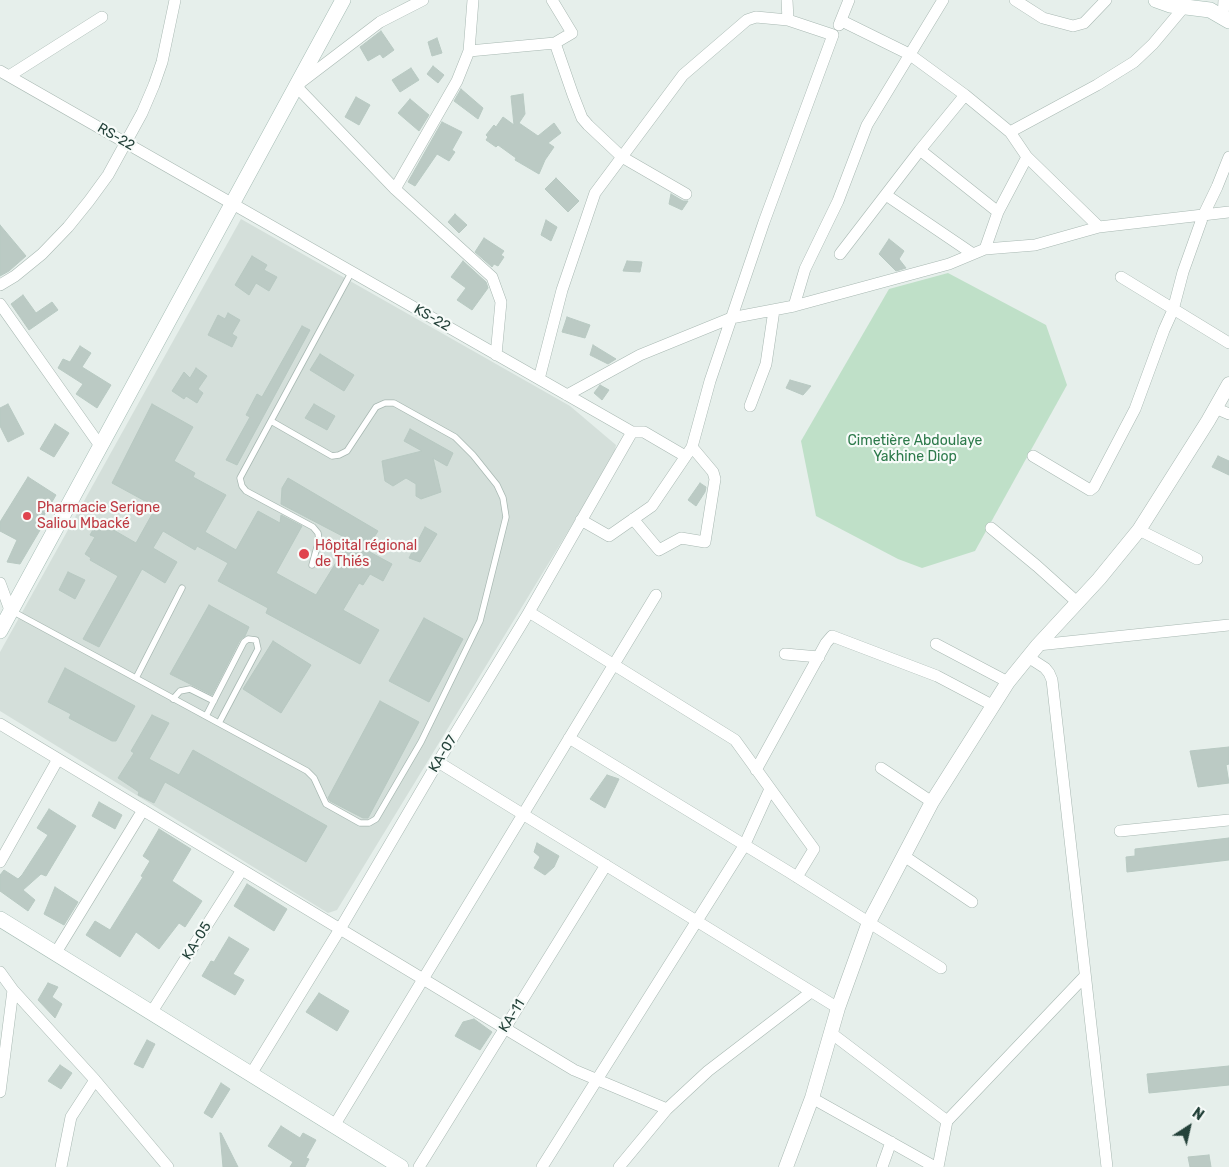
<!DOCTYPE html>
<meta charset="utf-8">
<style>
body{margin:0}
#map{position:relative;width:1229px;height:1167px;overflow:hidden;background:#e6efeb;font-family:Rubik,sans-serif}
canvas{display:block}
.north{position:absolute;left:1164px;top:1102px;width:50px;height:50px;-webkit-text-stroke:4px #f7fbf9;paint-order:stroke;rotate:35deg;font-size:14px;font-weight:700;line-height:20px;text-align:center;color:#24423a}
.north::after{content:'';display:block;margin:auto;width:18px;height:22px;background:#24423a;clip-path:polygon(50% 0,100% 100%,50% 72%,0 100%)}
</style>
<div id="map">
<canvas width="1229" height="1167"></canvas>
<div class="north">N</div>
</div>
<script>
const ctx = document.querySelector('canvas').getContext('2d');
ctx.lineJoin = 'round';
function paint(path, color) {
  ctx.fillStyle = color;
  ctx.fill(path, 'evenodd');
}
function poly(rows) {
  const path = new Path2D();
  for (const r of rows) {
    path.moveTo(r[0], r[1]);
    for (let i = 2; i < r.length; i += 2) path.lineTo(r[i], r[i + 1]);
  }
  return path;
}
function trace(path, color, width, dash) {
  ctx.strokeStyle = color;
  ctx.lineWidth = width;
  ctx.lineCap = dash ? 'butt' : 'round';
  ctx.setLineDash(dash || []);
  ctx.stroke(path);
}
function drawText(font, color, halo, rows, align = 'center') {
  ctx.font = font + ' Rubik,sans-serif';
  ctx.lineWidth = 4.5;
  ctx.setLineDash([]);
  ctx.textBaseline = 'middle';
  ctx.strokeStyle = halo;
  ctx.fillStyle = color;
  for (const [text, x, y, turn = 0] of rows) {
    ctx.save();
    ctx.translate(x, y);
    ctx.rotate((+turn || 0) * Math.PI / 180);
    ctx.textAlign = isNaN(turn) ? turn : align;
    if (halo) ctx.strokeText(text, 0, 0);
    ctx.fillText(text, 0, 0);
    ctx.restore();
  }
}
const built = poly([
 [241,219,570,406,616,445,614,456,337,910,328,913,0,711,0,652]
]);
const green = poly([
 [948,273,1046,325,1067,385,975,551,922,568,898,559,816,516,801,441,889,289]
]);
const building = poly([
 [381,31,394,50,383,58,380,54,368,61,360,47,381,31],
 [437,38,442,53,432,56,428,42,437,38],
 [433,66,444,75,438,83,427,74,433,66],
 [411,68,419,80,400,92,392,80,411,68],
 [461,89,483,108,478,119,454,101,461,89],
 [523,94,525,114,519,123,538,136,554,123,561,133,548,143,554,147,545,160,539,174,515,160,516,158,498,145,496,147,486,140,488,137,486,135,494,125,496,127,503,117,514,125,511,96,523,94],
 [356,97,370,105,359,125,345,117,356,97],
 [410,99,429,115,419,131,398,113,410,99],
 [442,122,462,132,452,150,455,152,449,161,437,154,415,186,408,182,442,122],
 [556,178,579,201,568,212,545,189,556,178],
 [671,194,683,201,688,201,682,210,669,204,671,194],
 [455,214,467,225,459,233,448,222,455,214],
 [546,220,557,227,551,241,541,235,546,220],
 [0,225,26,256,9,271,0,276,0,225],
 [484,238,504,251,501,255,504,257,498,266,494,264,492,267,475,252,484,238],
 [889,239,904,251,899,259,906,268,896,271,879,254,889,239],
 [252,256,267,265,264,270,277,277,269,291,256,283,249,295,235,285,252,256],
 [463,261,486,282,488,288,472,310,457,300,466,288,451,277,463,261],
 [627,261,642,262,640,272,623,271,627,261],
 [23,295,36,313,52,302,58,310,29,330,11,304,23,295],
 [228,313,240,320,232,334,237,337,232,347,208,335,218,315,225,319,228,313],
 [567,317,590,325,585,338,562,332,567,317],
 [302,326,310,330,237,465,226,460,250,417,246,415,257,394,262,397,302,326],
 [593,345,616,359,608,364,590,355,593,345],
 [80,346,91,353,82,367,111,385,97,408,76,394,83,384,58,368,63,359,70,362,80,346],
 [320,354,354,375,344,391,310,370,320,354],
 [196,368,207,376,198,389,203,393,197,403,186,396,184,399,172,391,184,372,190,378,196,368],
 [790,380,811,386,803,395,786,388,790,380],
 [600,385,609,390,602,400,594,393,600,385],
 [8,404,24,434,8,442,0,426,0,408,8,404],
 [152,404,193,427,174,461,195,473,193,477,226,495,205,532,236,550,258,511,280,523,281,515,302,526,276,573,316,595,350,540,281,504,282,488,288,478,378,531,366,550,392,564,383,581,370,574,363,585,359,583,343,610,379,630,360,664,266,613,268,608,218,581,228,563,197,546,195,550,163,531,153,548,177,562,165,583,142,569,99,647,83,639,118,576,90,560,91,558,85,554,95,537,90,535,98,521,136,543,156,507,112,483,152,404],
 [314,404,335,416,327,430,305,418,314,404],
 [55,424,69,433,54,457,40,449,55,424],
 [410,429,453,453,447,466,433,458,441,492,421,499,416,496,416,484,406,478,393,486,385,481,382,461,422,451,404,441,410,429],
 [1218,456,1229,461,1229,475,1212,467,1218,456],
 [28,477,56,495,42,519,46,520,20,564,7,562,17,540,0,531,0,522,28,477],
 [700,483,706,487,705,492,696,506,688,500,700,483],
 [425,527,437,534,420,562,409,558,425,527],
 [68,572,85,580,75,599,59,590,68,572],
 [209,605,249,627,245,636,240,640,212,695,170,674,209,605],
 [424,618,463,639,429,702,389,681,424,618],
 [273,641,311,665,281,713,243,689,273,641],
 [65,668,135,706,116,741,112,741,69,718,71,714,48,702,65,668],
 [380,701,419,722,368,818,363,818,330,801,328,798,380,701],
 [152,715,169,723,149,759,179,775,193,750,327,826,306,862,165,782,154,803,138,795,139,792,118,778,134,753,131,751,152,715],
 [1229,747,1229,764,1226,765,1229,783,1198,787,1190,751,1229,747],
 [607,775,619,779,605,808,590,799,607,775],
 [99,802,122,815,115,829,92,816,99,802],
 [49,809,76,826,46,876,41,874,23,890,35,900,28,911,0,891,0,875,4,870,18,879,22,875,48,835,37,828,49,809],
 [159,829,191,849,172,881,202,901,185,927,179,923,159,949,136,932,120,957,86,935,95,921,110,930,143,877,141,876,150,861,143,856,159,829],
 [1229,838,1229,860,1127,872,1126,857,1135,856,1135,849,1229,838],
 [537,843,559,856,554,867,545,875,534,868,540,857,534,852,537,843],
 [247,884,287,909,274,931,234,906,247,884],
 [55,887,78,902,64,925,44,914,55,887],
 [229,937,249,949,233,974,244,980,235,995,202,976,211,961,214,962,229,937],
 [48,983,58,987,52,997,62,1004,55,1018,38,1000,48,983],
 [319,993,349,1011,337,1031,306,1012,319,993],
 [474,1019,492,1032,480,1050,455,1036,463,1022,474,1019],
 [147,1040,155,1044,143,1068,134,1064,147,1040],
 [60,1065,72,1073,61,1089,48,1081,60,1065],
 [1229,1066,1229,1085,1149,1093,1147,1074,1229,1066],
 [221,1083,230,1089,212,1118,204,1113,221,1083],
 [281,1126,300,1138,303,1133,316,1140,306,1158,309,1159,305,1167,290,1167,293,1162,268,1146,281,1126],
 [220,1133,221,1133,238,1167,223,1167,220,1133],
 [1209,1155,1211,1167,1190,1167,1188,1157,1209,1155]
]);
const service = poly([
 [312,565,319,540,318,533,313,527,246,491,242,486,240,478,351,273],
 [12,611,307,771,314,778,326,804,360,823,369,823,376,819,421,742,480,621,506,517,503,498,497,485,473,455,455,437,394,403,385,403,376,407,347,451,339,455,332,456,271,421],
 [136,678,182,588],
 [173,699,180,691,190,689,214,701],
 [206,716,244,642,248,639,256,640,258,649,219,723]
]);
const minor = poly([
 [423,0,380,22,296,86,395,189,492,277,501,302,496,355],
 [787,0,788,20],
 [1015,0,1043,18,1073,26,1084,23,1106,0],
 [1223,18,1224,0],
 [842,21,909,54,965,95,1010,132,1027,157,1099,227],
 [839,25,849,0],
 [555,43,573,95,582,118,588,125,622,157,686,194],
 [469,51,555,43,572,33,552,0],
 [0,71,632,432,644,432,685,456],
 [9,76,102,17],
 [1010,132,1097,85,1134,62,1153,44,1184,7],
 [920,150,998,212,985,249],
 [395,189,457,81,469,51,473,0],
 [886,195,973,254],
 [998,212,1027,157],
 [840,254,920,150,965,95],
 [1121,277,1229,343],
 [0,285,15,276,42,254,68,227,89,201,108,175,142,113,154,85,162,62,175,0],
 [0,304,101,447],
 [794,306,805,269,838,201,867,125,943,0],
 [539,379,562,290,595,193,683,75,747,20,756,17,788,20,833,35,764,222,710,381,692,447,652,506,609,536,581,520],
 [567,395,640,355,731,318,794,306,949,264,985,249,1035,245,1099,227,1229,212],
 [750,406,766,364,774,310],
 [1215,408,1229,414],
 [1033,456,1090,490,1094,487,1135,409,1164,330,1173,310,1183,272,1203,216,1217,187,1229,157],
 [633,519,659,550,681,538,705,542,715,479,713,472,692,447],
 [991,528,1037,566,1077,602],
 [1139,530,1197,559],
 [0,583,10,610],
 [529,612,735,740,814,849,797,877],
 [936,644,1008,682],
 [1038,645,1229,625],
 [785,654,819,657],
 [1028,657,1045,668,1049,673,1052,680,1107,1167],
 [0,724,574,1070,667,1109],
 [569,738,789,872,941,968],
 [438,762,838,1008],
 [881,768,932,802],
 [756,770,826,643,832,636,937,676,992,705],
 [1120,831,1229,820],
 [904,856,972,902],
 [0,862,58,759],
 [55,954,143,810],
 [0,972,13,990,0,1092],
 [13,990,95,1080,168,1167],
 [151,1013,242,870],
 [831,1033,947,1121],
 [251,1074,340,929,438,762,529,612,632,432],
 [812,1098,935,1167],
 [334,1126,656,595],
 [61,1167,71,1117,95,1080],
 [419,1167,606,865],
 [542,1167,744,846,770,789],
 [619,1167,667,1109,708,1071,811,992],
 [882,1167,891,1142],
 [938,1167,947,1121,1085,976]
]);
const tertiary = poly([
 [786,1167,812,1098,838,1008,869,922,932,802,1008,682,1038,645,1099,579,1139,530,1208,421,1229,384]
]);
const secondary = poly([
 [1156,0,1170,5,1210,10,1229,21],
 [0,631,343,0],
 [0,919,401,1167]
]);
const markers = [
 [27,516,5,"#e0444e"],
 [304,554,6,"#e0444e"]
];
const streetNames = [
 ["RS-22",116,137,30],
 ["KS-22",432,318,30],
 ["KA-07",443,754,-59],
 ["KA-05",197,941,-58],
 ["KA-11",512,1016,-58]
];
const parkNames = [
 ["Cimetière Abdoulaye",915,441],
 ["Yakhine Diop",915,457]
];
const healthNames = [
 ["Pharmacie Serigne",37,508],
 ["Saliou Mbacké",37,524],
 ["Hôpital régional",315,546],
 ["de Thiés",315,562]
];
paint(built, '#d4dfda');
paint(green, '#bfe0c8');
paint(building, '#bbcac4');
trace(building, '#b8c9c2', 1);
trace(service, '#a8b8b2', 7);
trace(minor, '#a8b8b2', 12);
trace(tertiary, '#a8b8b2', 15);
trace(secondary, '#a4bbb3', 16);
trace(service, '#fff', 5.5);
trace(minor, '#fff', 11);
trace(tertiary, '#fff', 14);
trace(secondary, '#fff', 15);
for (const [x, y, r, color] of markers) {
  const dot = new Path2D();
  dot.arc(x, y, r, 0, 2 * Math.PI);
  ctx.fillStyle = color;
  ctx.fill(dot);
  trace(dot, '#f7fbf9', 2);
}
drawText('14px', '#24423a', '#f7fbf9', streetNames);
drawText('14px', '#2d7a4b', '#f7fbf9', parkNames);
drawText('14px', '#be3a42', '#f7fbf9', healthNames, 'left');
</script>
